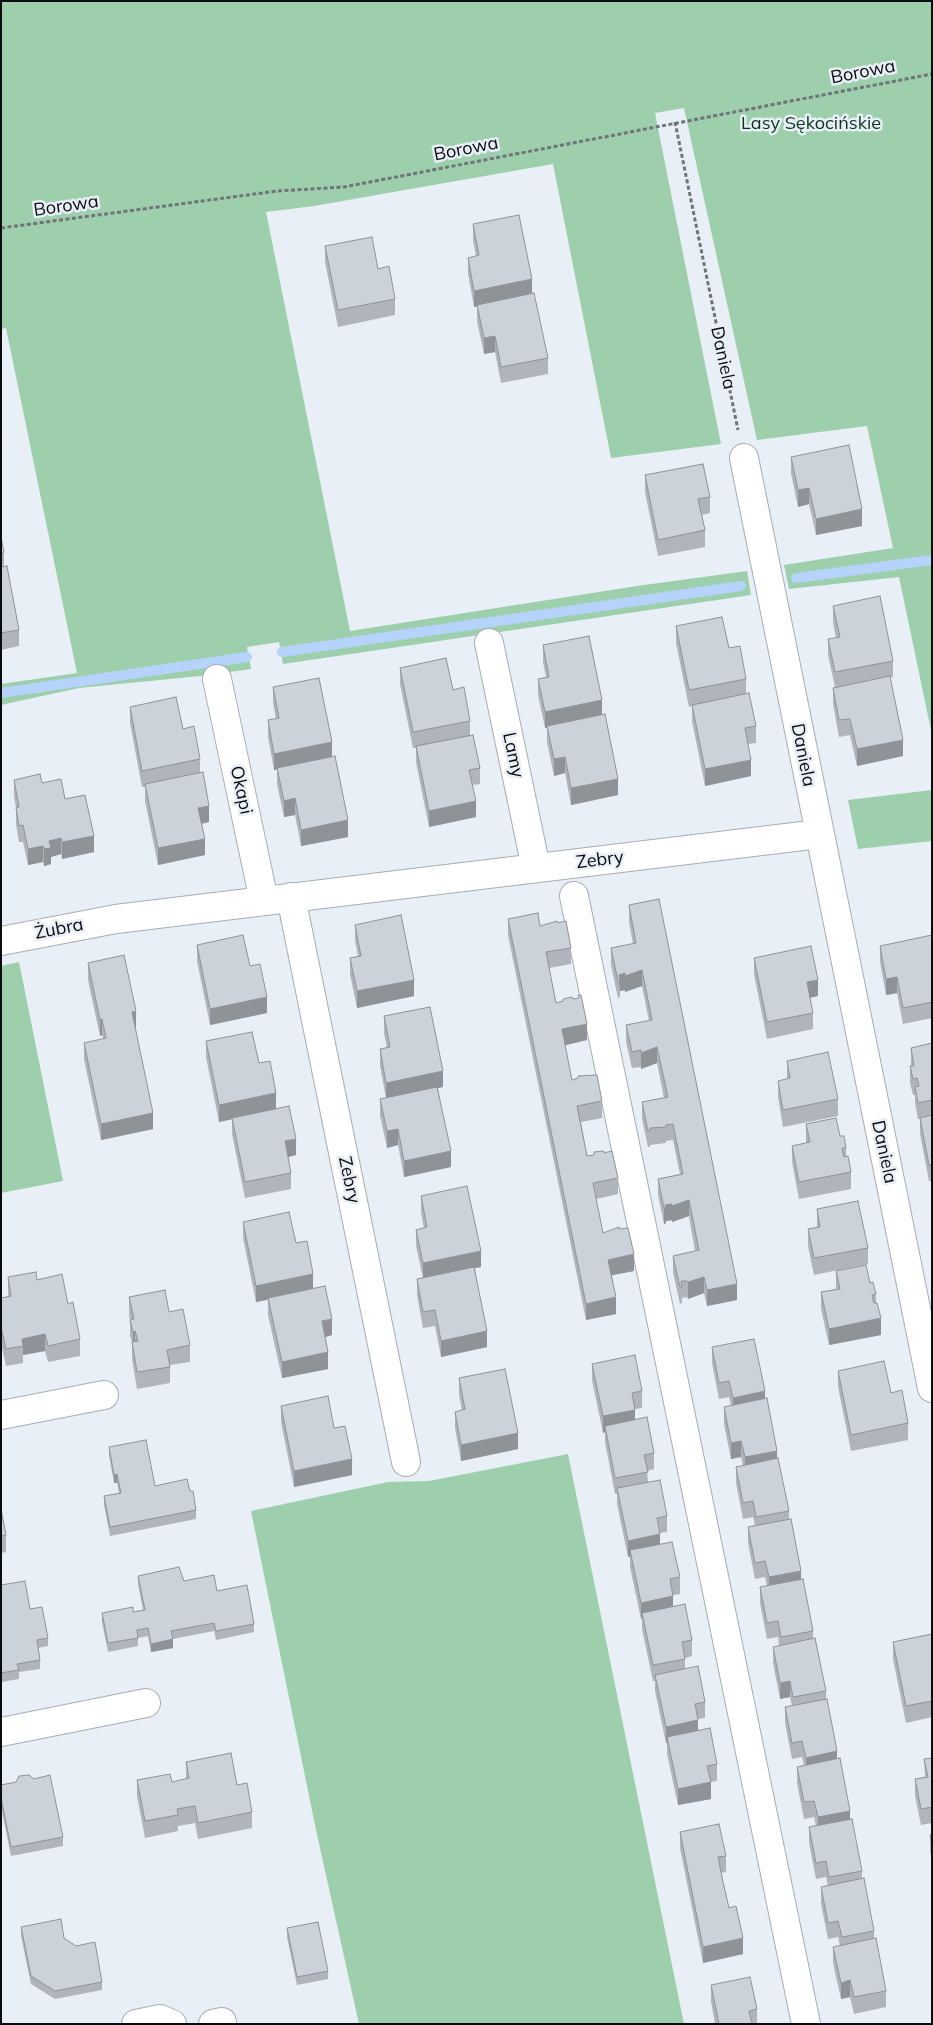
<!DOCTYPE html>
<meta charset="utf-8">
<style>
body{margin:0}
#map{position:relative;width:933px;height:2025px;overflow:hidden;background:#e9eff6;font-family:Mulish,sans-serif}
canvas{display:block}
.frame{position:absolute;inset:0;border:2px solid #0a0c0f;pointer-events:none}
</style>
<div id="map">
<canvas width="933" height="2025"></canvas>
<div class="frame"></div>
</div>
<script>
const ctx = document.querySelector('canvas').getContext('2d');
ctx.lineJoin = 'round';
function paint(path, color) {
  ctx.fillStyle = color;
  ctx.fill(path, 'evenodd');
}
function poly(rows) {
  const path = new Path2D();
  for (const r of rows) {
    path.moveTo(r[0], r[1]);
    for (let i = 2; i < r.length; i += 2) path.lineTo(r[i], r[i + 1]);
  }
  return path;
}
function trace(path, color, width, dash) {
  ctx.strokeStyle = color;
  ctx.lineWidth = width;
  ctx.lineCap = dash ? 'butt' : 'round';
  ctx.setLineDash(dash || []);
  ctx.stroke(path);
}
function drawText(font, color, halo, rows, align = 'center') {
  ctx.font = font + ' Mulish,sans-serif';
  ctx.lineWidth = 5;
  ctx.setLineDash([]);
  ctx.textBaseline = 'middle';
  ctx.strokeStyle = halo;
  ctx.fillStyle = color;
  for (const [text, x, y, turn = 0] of rows) {
    ctx.save();
    ctx.translate(x, y);
    ctx.rotate((+turn || 0) * Math.PI / 180);
    ctx.textAlign = isNaN(turn) ? turn : align;
    if (halo) ctx.strokeText(text, 0, 0);
    ctx.fillText(text, 0, 0);
    ctx.restore();
  }
}
const green = poly([
 [1,1,932,1,932,735,899,577,789,589,784,565,893,548,867,426,757,440,684,108,655,113,721,444,611,458,553,164,314,206,266,212,350,631,637,586,747,571,751,595,283,664,279,642,247,647,251,669,200,676,79,688,1,705,1,684,77,673,6,328,1,329],
 [932,790,932,841,858,849,848,800],
 [19,962,63,1181,1,1193,1,966],
 [568,1454,684,2024,359,2024,316,1830,251,1511,388,1482,429,1481]
]);
const stream = poly([
 [796,578,932,560],
 [282,652,741,586],
 [1,693,247,657]
]);
const path = poly([
 [675,122,738,430],
 [1,228,277,191,344,187,932,74]
]);
const minor = poly([
 [744,458,932,1388],
 [489,643,536,868],
 [217,679,264,901],
 [574,896,806,2024],
 [291,897,406,1462],
 [1,941,116,919,819,834],
 [1,1415,104,1395],
 [1,1732,146,1703],
 [136,2024,160,2019,172,2024],
 [213,2024,222,2022]
]);
const wall = poly([
 [473,224,532,294,548,358,548,374,501,383,495,352,484,354,477,321,477,307,474,307,468,274,468,258,476,256,473,241],
 [325,246,378,269,395,299,395,315,338,327,325,262],
 [791,457,862,526,816,535,809,504,798,507,791,473],
 [645,475,710,497,710,513,702,515,705,530,705,547,658,556,645,492],
 [1,537,4,552,4,566,19,630,19,646,1,650],
 [833,606,893,661,893,677,890,678,903,756,857,766,850,735,839,737,833,704,833,688,835,687,828,655,828,639,836,638,833,622],
 [676,626,729,648,746,679,746,694,756,726,756,743,748,744,751,776,705,786,692,721,692,706,689,707,676,643],
 [543,645,602,715,618,795,571,805,565,773,554,776,547,742,547,728,545,728,538,695,538,679,546,677,543,662],
 [400,668,453,690,470,721,470,735,480,768,480,784,472,785,476,817,429,827,416,762,416,748,413,748,400,684],
 [273,687,332,756,348,837,301,846,295,815,284,817,277,784,277,769,274,770,268,737,268,720,276,719,273,703],
 [130,707,183,729,200,759,200,773,209,822,202,824,205,855,158,865,145,801,145,787,142,787,130,723],
 [14,780,42,783,65,799,94,852,62,859,61,854,51,857,51,864,44,866,43,862,28,865,23,842,19,842,16,824,16,808,14,796],
 [629,905,737,1300,707,1306,704,1293,688,1299,687,1297,682,1298,682,1303,680,1304,673,1272,673,1256,695,1251,689,1216,672,1222,672,1220,666,1221,666,1223,664,1224,658,1195,658,1179,680,1174,673,1140,666,1141,666,1143,650,1145,650,1147,648,1147,642,1119,642,1102,664,1098,657,1063,641,1069,641,1067,632,1068,626,1042,626,1025,649,1021,642,986,625,992,625,990,620,991,620,997,618,998,611,965,611,948,633,944,629,922],
 [508,919,540,926,557,923,571,948,571,964,549,968,556,1003,587,1040,565,1045,572,1080,602,1101,602,1118,581,1122,587,1156,594,1155,594,1152,604,1153,618,1178,618,1194,596,1199,603,1233,634,1271,612,1275,616,1314,586,1320,508,935],
 [355,925,414,996,357,1008,350,974,350,958,358,956,355,941],
 [932,935,932,1018,903,1024,897,993,886,995,880,962,880,946],
 [197,945,250,966,267,1013,210,1025,197,961],
 [754,958,818,996,810,998,813,1013,813,1029,767,1039,754,974],
 [88,963,136,1028,135,1028,153,1129,101,1140,84,1059,84,1043,103,1039,102,1035,100,1036,88,980],
 [384,1016,443,1087,438,1088,451,1167,404,1177,398,1145,387,1148,380,1115,380,1099,386,1098,380,1066,380,1049,387,1048,384,1033],
 [206,1041,259,1063,276,1109,296,1155,288,1157,291,1173,291,1189,245,1198,232,1134,232,1119,219,1122,206,1057],
 [932,1043,932,1181,929,1181,920,1134,920,1119,918,1119,915,1103,915,1095,913,1095,910,1083,910,1066,911,1066,911,1048],
 [787,1061,838,1099,838,1116,783,1127,778,1097,778,1081,787,1079],
 [806,1124,840,1136,846,1148,846,1156,851,1172,851,1189,799,1199,792,1162,792,1146,806,1143],
 [421,1196,481,1267,475,1268,487,1347,441,1357,435,1326,423,1328,417,1295,417,1279,423,1278,416,1246,416,1230,424,1228,421,1213],
 [817,1209,868,1248,868,1264,814,1275,808,1246,808,1229,817,1227],
 [243,1222,296,1243,332,1335,325,1337,328,1369,282,1378,268,1315,268,1300,256,1302,243,1238],
 [836,1271,870,1283,876,1294,876,1303,881,1335,829,1345,821,1309,821,1292,836,1289],
 [8,1277,37,1280,68,1304,80,1339,80,1356,48,1362,45,1351,23,1355,23,1363,6,1366,1,1343,1,1298,8,1297],
 [129,1297,169,1312,190,1345,190,1362,170,1365,170,1383,137,1389,132,1359,132,1342,130,1336,130,1321,129,1313],
 [712,1347,765,1399,777,1459,789,1511,789,1519,801,1579,813,1631,813,1639,826,1691,826,1699,837,1759,850,1819,862,1871,862,1879,874,1931,874,1939,886,1991,886,2007,854,2014,850,1997,841,1999,833,1963,833,1947,840,1946,838,1937,828,1939,821,1904,821,1887,828,1886,826,1877,816,1879,809,1843,809,1827,816,1826,814,1817,804,1819,797,1783,797,1767,804,1765,802,1757,792,1759,785,1723,785,1707,792,1706,790,1697,780,1699,773,1663,773,1647,779,1646,778,1637,767,1639,760,1603,760,1587,767,1586,765,1577,755,1579,748,1543,748,1527,755,1525,753,1517,743,1519,736,1483,736,1467,743,1466,741,1457,731,1459,724,1424,724,1407,731,1406,729,1397,719,1399,712,1363],
 [592,1364,642,1391,642,1408,635,1409,635,1420,654,1453,654,1469,647,1471,648,1482,667,1516,667,1532,660,1533,660,1544,680,1577,680,1594,673,1595,673,1607,692,1640,692,1656,685,1658,685,1669,705,1702,705,1718,698,1719,698,1731,717,1764,717,1781,711,1782,711,1799,678,1805,667,1754,667,1743,666,1743,655,1691,655,1681,653,1681,642,1629,642,1619,641,1619,630,1567,630,1557,628,1557,617,1504,617,1494,615,1494,605,1442,605,1432,603,1433,592,1380],
 [838,1371,891,1393,908,1423,908,1440,851,1451,838,1387],
 [459,1378,518,1449,461,1461,455,1428,455,1412,462,1410,459,1395],
 [281,1406,352,1475,294,1487,281,1422],
 [109,1447,155,1486,190,1491,196,1510,196,1519,110,1536,104,1505,104,1496,119,1493,117,1483,114,1483,109,1456],
 [1,1509,6,1535,6,1552,1,1553],
 [138,1576,184,1581,217,1591,254,1624,254,1632,216,1640,214,1631,173,1639,173,1648,151,1652,148,1636,138,1638,138,1646,108,1652,102,1622,102,1613,133,1612,143,1610,138,1584],
 [1,1585,30,1609,48,1638,48,1646,38,1648,40,1660,40,1669,19,1672,19,1679,1,1682],
 [932,1634,932,1717,906,1723,893,1659,893,1642],
 [932,1758,932,1823,921,1825,915,1796,915,1779,925,1777,924,1759],
 [186,1762,237,1785,252,1812,252,1828,198,1839,195,1823,178,1826,178,1831,145,1838,137,1796,137,1780,172,1782,186,1779],
 [16,1782,63,1837,63,1846,11,1856,1,1807,1,1785],
 [680,1832,726,1856,726,1872,721,1873,729,1908,743,1954,703,1963,680,1848],
 [932,1834,932,1861,930,1851,930,1835],
 [21,1927,64,1938,102,1982,102,1990,55,1999,31,1984,21,1936],
 [287,1928,328,1971,328,1979,297,1985,287,1937],
 [711,1985,757,2009,757,2024,715,2024,711,2001]
]);
const shadedWall = poly([
 [532,279,532,295,474,307,474,291],
 [495,336,495,352,484,354,484,338],
 [809,488,809,504,798,507,798,490],
 [862,509,862,526,816,535,816,519],
 [602,700,602,716,545,728,545,712],
 [903,740,903,756,857,766,857,749],
 [332,742,332,758,274,770,274,754],
 [565,757,565,773,554,776,554,759],
 [751,760,751,776,705,786,705,769],
 [618,779,618,795,571,805,571,788],
 [295,798,295,815,284,817,284,801],
 [476,801,476,817,429,827,429,811],
 [209,806,209,822,198,824,198,808],
 [348,820,348,837,301,846,301,830],
 [94,836,94,852,62,859,62,842],
 [61,838,61,854,51,857,51,864,44,866,44,849,49,841],
 [205,839,205,855,158,865,158,848],
 [43,846,43,862,28,865,28,849],
 [642,970,642,986,625,992,625,976],
 [625,973,625,990,620,991,619,975],
 [897,977,897,993,886,995,886,979],
 [414,980,414,996,357,1008,357,991],
 [818,980,818,996,807,998,807,982],
 [267,997,267,1013,210,1025,210,1009],
 [136,1011,136,1028,132,1029,132,1012],
 [102,1019,102,1035,100,1036,100,1020],
 [587,1024,587,1040,562,1046,562,1029],
 [657,1047,657,1063,641,1069,641,1053],
 [443,1071,443,1087,386,1099,386,1083],
 [276,1093,276,1110,219,1122,219,1105],
 [153,1113,153,1129,101,1140,101,1124],
 [398,1129,398,1145,387,1148,387,1131],
 [296,1139,296,1155,285,1158,285,1141],
 [451,1151,451,1167,404,1177,404,1161],
 [689,1200,689,1216,672,1222,672,1206],
 [672,1204,672,1220,666,1221,666,1223,664,1224,664,1208,665,1205],
 [481,1251,481,1267,423,1279,423,1263],
 [634,1254,634,1271,608,1276,608,1260],
 [313,1274,313,1290,256,1302,256,1286],
 [704,1277,704,1293,688,1299,688,1282],
 [737,1284,737,1300,707,1306,707,1290],
 [616,1297,616,1314,586,1320,586,1304],
 [881,1318,881,1335,829,1345,829,1329],
 [332,1319,332,1335,322,1338,322,1321],
 [135,1331,135,1347,133,1348,133,1332],
 [487,1331,487,1347,441,1357,441,1341],
 [45,1334,45,1351,23,1355,23,1346,22,1339],
 [328,1352,328,1369,282,1378,282,1362],
 [765,1391,765,1407,733,1414,733,1398],
 [635,1410,635,1426,605,1426,605,1432,603,1433,603,1416],
 [518,1433,518,1449,461,1461,461,1445],
 [741,1441,741,1457,731,1459,731,1443],
 [777,1451,777,1467,745,1474,745,1457],
 [352,1459,352,1475,294,1487,294,1471],
 [117,1474,117,1483,114,1483,114,1475],
 [660,1534,660,1551,630,1550,630,1557,628,1557,628,1541],
 [801,1571,801,1587,769,1594,769,1577],
 [673,1596,673,1612,642,1613,642,1619,641,1619,641,1603],
 [173,1639,173,1648,151,1652,151,1644],
 [790,1681,790,1697,780,1699,780,1683],
 [698,1720,698,1737,667,1737,667,1743,666,1743,666,1727],
 [837,1751,837,1767,806,1774,806,1758],
 [711,1782,711,1799,678,1805,678,1789],
 [850,1811,850,1827,818,1834,818,1817],
 [743,1938,743,1954,703,1963,703,1947],
 [850,1980,850,1997,841,1999,841,1983]
]);
const building = poly([
 [519,215,532,279,474,291,468,258,479,255,473,224,519,215],
 [372,237,378,269,389,266,395,299,338,310,325,246,372,237],
 [534,293,548,358,501,367,495,336,484,338,477,305,534,293],
 [849,445,862,509,816,519,809,488,798,490,791,457,849,445],
 [703,464,710,497,698,499,705,530,658,540,645,475,703,464],
 [1,537,4,552,1,553,1,537],
 [7,566,19,630,1,633,1,567,7,566],
 [880,596,893,661,835,672,828,639,840,637,833,606,880,596],
 [722,617,729,648,740,646,746,679,689,690,676,626,722,617],
 [589,636,602,700,545,712,538,679,549,677,543,645,589,636],
 [446,658,453,690,464,687,470,721,413,732,400,668,446,658],
 [890,676,903,740,857,749,850,719,839,720,833,688,890,676],
 [319,678,332,742,274,754,268,720,279,718,273,687,319,678],
 [749,693,756,726,745,728,751,760,705,769,692,705,749,693],
 [176,697,183,729,194,726,200,759,142,771,130,707,176,697],
 [605,714,618,779,571,788,565,757,554,759,547,726,605,714],
 [473,735,480,768,469,770,476,801,429,811,416,746,473,735],
 [335,756,348,820,301,830,295,798,284,801,277,768,335,756],
 [203,772,209,806,198,808,205,839,158,848,145,784,203,772],
 [40,774,42,783,61,779,65,799,85,795,94,836,62,842,61,838,49,841,51,848,44,849,43,846,28,849,23,825,19,826,16,808,19,807,14,780,40,774],
 [659,899,737,1284,707,1290,704,1277,688,1282,687,1281,681,1281,682,1287,680,1287,673,1256,699,1250,689,1200,672,1206,672,1204,665,1205,666,1207,664,1208,658,1179,683,1174,673,1124,666,1125,666,1127,650,1128,650,1131,648,1131,642,1102,668,1097,657,1047,641,1053,641,1050,632,1052,626,1025,652,1020,642,970,625,976,625,973,619,975,620,981,618,981,611,948,636,943,629,905,659,899],
 [538,913,540,926,557,921,557,923,566,921,571,948,546,952,556,1003,563,1001,563,999,572,997,573,999,579,998,578,995,581,995,587,1024,562,1029,572,1080,578,1078,578,1076,597,1075,602,1101,577,1106,587,1156,594,1155,594,1152,604,1151,604,1153,612,1151,618,1178,593,1183,603,1233,619,1227,619,1229,628,1228,634,1254,608,1260,616,1297,586,1304,508,919,538,913],
 [401,915,414,980,357,991,350,958,361,956,355,925,401,915],
 [243,935,250,966,260,964,267,997,210,1009,197,945,243,935],
 [932,935,932,1002,903,1008,897,977,886,979,880,946,932,935],
 [811,946,818,980,807,982,813,1013,767,1022,754,958,811,946],
 [124,955,136,1011,132,1012,153,1113,101,1124,84,1043,106,1038,102,1019,100,1020,88,963,124,955],
 [430,1007,443,1071,386,1083,380,1049,390,1047,384,1016,430,1007],
 [252,1032,259,1063,270,1061,276,1093,219,1105,206,1041,252,1032],
 [932,1043,932,1100,918,1103,915,1087,919,1086,917,1078,913,1079,910,1066,914,1066,911,1048,932,1043],
 [828,1052,838,1099,783,1110,778,1081,790,1078,787,1061,828,1052],
 [437,1087,451,1151,404,1161,398,1129,387,1131,380,1099,437,1087],
 [289,1106,296,1139,285,1141,291,1173,245,1182,232,1118,289,1106],
 [932,1115,932,1165,929,1165,920,1118,932,1115],
 [836,1118,840,1136,844,1136,846,1148,842,1148,844,1157,848,1156,851,1172,799,1182,792,1146,810,1142,806,1124,836,1118],
 [467,1186,481,1251,423,1263,416,1230,427,1227,421,1196,467,1186],
 [858,1201,868,1248,814,1258,808,1229,820,1227,817,1209,858,1201],
 [289,1212,296,1243,307,1241,313,1274,256,1286,243,1222,289,1212],
 [866,1265,870,1283,873,1282,876,1294,872,1295,874,1303,877,1303,881,1318,829,1329,821,1292,840,1289,836,1271,866,1265],
 [474,1267,487,1331,441,1341,435,1310,423,1312,417,1279,474,1267],
 [36,1272,37,1280,62,1274,68,1304,73,1302,80,1339,48,1346,45,1334,22,1339,23,1346,6,1349,1,1327,1,1298,11,1296,8,1277,36,1272],
 [325,1286,332,1319,322,1321,328,1352,282,1362,268,1298,325,1286],
 [165,1290,169,1312,183,1309,190,1345,167,1350,170,1367,137,1372,132,1342,138,1341,135,1331,133,1332,130,1320,134,1319,129,1297,165,1290],
 [754,1339,765,1391,733,1398,729,1381,719,1383,712,1347,754,1339],
 [635,1355,642,1391,632,1393,635,1410,603,1416,592,1364,635,1355],
 [884,1361,891,1393,902,1390,908,1423,851,1435,838,1371,884,1361],
 [505,1369,518,1433,461,1445,455,1412,465,1409,459,1378,505,1369],
 [328,1396,334,1428,345,1426,352,1459,294,1471,281,1406,328,1396],
 [767,1398,777,1451,745,1457,741,1441,731,1443,724,1407,767,1398],
 [647,1417,654,1453,644,1455,648,1472,615,1478,605,1426,647,1417],
 [146,1440,155,1486,187,1479,190,1491,193,1491,196,1510,110,1527,104,1496,121,1493,117,1474,114,1475,109,1447,146,1440],
 [778,1458,789,1511,756,1517,753,1501,743,1503,736,1467,778,1458],
 [660,1480,667,1516,657,1518,660,1534,628,1541,617,1488,660,1480],
 [1,1509,6,1535,1,1536,1,1509],
 [791,1519,801,1571,769,1577,765,1561,755,1563,748,1527,791,1519],
 [672,1542,680,1577,670,1579,673,1596,641,1603,630,1550,672,1542],
 [179,1567,184,1581,214,1575,217,1591,247,1585,254,1624,216,1631,214,1623,171,1631,173,1639,151,1644,148,1628,137,1630,138,1638,108,1643,102,1613,133,1607,133,1612,145,1610,138,1576,179,1567],
 [803,1579,813,1631,781,1637,778,1621,767,1623,760,1587,803,1579],
 [25,1581,30,1609,42,1607,48,1638,37,1640,40,1660,17,1664,19,1670,1,1673,1,1585,25,1581],
 [685,1604,692,1640,682,1642,685,1659,653,1665,642,1613,685,1604],
 [932,1634,932,1701,906,1706,893,1642,932,1634],
 [815,1638,826,1691,793,1697,790,1681,780,1683,773,1647,815,1638],
 [698,1666,705,1702,695,1704,698,1720,666,1727,655,1675,698,1666],
 [827,1699,837,1751,806,1758,802,1741,792,1743,785,1707,827,1699],
 [710,1728,717,1764,707,1766,711,1782,678,1789,667,1737,710,1728],
 [231,1753,237,1785,247,1783,252,1812,198,1823,195,1806,177,1809,178,1815,145,1821,137,1780,170,1774,172,1782,189,1778,186,1762,231,1753],
 [840,1758,850,1811,818,1817,814,1801,804,1802,797,1767,840,1758],
 [932,1758,932,1807,921,1809,915,1779,928,1777,924,1759,932,1758],
 [29,1775,34,1779,50,1775,63,1837,11,1847,1,1798,1,1785,16,1782,19,1776,29,1775],
 [852,1819,862,1871,829,1877,826,1861,816,1863,809,1827,852,1819],
 [719,1824,726,1856,718,1857,723,1882,729,1908,736,1906,743,1938,703,1947,680,1832,719,1824],
 [932,1834,932,1845,930,1835,932,1834],
 [864,1878,874,1931,842,1937,838,1921,828,1923,821,1887,864,1878],
 [61,1919,64,1938,76,1946,95,1942,102,1982,55,1991,31,1976,21,1927,61,1919],
 [318,1922,328,1971,297,1977,287,1928,318,1922],
 [876,1938,886,1991,854,1997,850,1980,841,1983,833,1947,876,1938],
 [750,1977,757,2009,749,2011,752,2024,719,2024,711,1985,750,1977]
]);
const streetNames = [
 ["Borowa",863,72,-11],
 ["Borowa",466,149,-11],
 ["Borowa",66,206,-8],
 ["Daniela",723,358,78],
 ["Lamy",513,755,78],
 ["Daniela",803,755,79],
 ["Okapi",241,790,78],
 ["Zebry",600,860,-7],
 ["Żubra",59,929,-11],
 ["Daniela",884,1152,78],
 ["Zebry",349,1180,78]
];
const parkNames = [
 ["Lasy Sękocińskie",811,124]
];
paint(green, '#9dcfac');
trace(stream, '#b6d3fb', 10);
trace(minor, '#a6adb3', 30);
trace(path, '#707479', 3, [4, 2.5]);
trace(minor, '#fff', 28);
paint(wall, '#afb5bb');
paint(shadedWall, '#8f9398');
paint(building, '#ccd2d9');
trace(building, '#8f9398', 1);
drawText('18px', '#0a0c0f', '#e9eff6', streetNames);
drawText('18px', '#06341b', '#e9eff6', parkNames);
</script>
